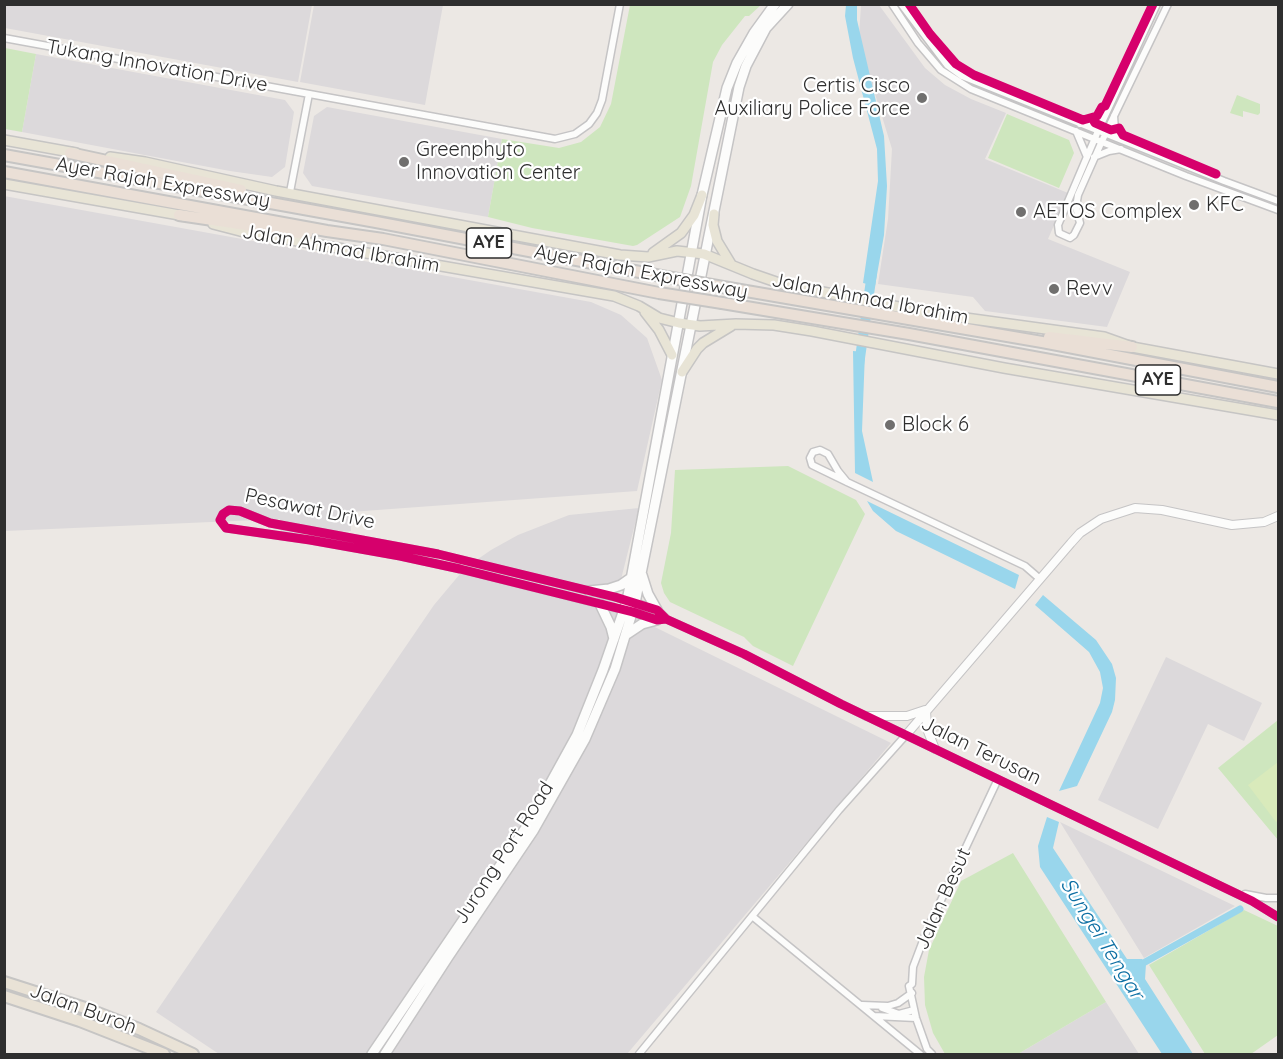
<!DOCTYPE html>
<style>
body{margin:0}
#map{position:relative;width:1283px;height:1059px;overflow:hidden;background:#ece8e4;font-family:Quicksand,sans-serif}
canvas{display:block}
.frame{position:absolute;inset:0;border:6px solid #2e2e2e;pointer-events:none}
</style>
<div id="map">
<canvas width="1283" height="1059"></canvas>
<div class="frame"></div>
</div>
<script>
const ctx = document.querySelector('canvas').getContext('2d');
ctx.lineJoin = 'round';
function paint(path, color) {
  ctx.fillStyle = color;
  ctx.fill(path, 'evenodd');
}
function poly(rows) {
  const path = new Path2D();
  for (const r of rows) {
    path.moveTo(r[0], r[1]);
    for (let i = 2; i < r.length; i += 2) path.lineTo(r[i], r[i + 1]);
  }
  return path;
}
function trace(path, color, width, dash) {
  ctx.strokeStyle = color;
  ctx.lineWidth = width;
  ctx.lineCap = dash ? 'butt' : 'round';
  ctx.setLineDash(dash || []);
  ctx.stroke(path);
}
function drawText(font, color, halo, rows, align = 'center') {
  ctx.font = font + ' Quicksand,sans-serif';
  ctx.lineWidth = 4.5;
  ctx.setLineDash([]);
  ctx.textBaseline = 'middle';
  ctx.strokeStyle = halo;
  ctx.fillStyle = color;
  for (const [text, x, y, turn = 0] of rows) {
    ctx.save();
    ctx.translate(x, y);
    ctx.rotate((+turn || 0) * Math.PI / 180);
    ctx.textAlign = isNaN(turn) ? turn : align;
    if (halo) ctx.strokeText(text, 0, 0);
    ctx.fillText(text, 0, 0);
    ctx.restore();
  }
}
const industrial = poly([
 [4,5,5,4,312,5,298,82,5,28],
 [314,5,443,5,425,105,300,82],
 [861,5,879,5,925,68,945,85,971,99,1006,113,985,159,1068,193,1048,239,1130,272,1107,327,985,311,973,297,878,284,888,219,892,149,861,48,859,36],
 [36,54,285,100,294,112,285,167,272,177,230,171,22,132],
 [327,107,502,139,488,217,312,186,303,173,314,116],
 [4,196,591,302,621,315,647,338,662,380,637,491,350,512,351,531,281,536,280,519,5,531],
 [639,508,614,607,891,743,627,1054,219,1054,156,1012,434,605,465,568,491,550,518,535,569,515],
 [1166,657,1262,703,1244,741,1208,724,1158,829,1098,800],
 [1060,822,1235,906,1144,958],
 [1106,1002,1139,1054,1018,1054]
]);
const green = poly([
 [630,5,761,5,749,16,745,16,722,45,713,62,691,186,680,217,637,245,633,246,532,228,488,217,502,139,559,148,581,142,600,127,611,104],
 [5,48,36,54,22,132,5,129],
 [1237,95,1260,104,1260,113,1258,115,1243,111,1243,117,1230,113],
 [1007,114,1069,140,1074,153,1059,188,988,158],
 [788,466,856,500,865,514,793,666,753,646,744,637,670,602,664,593,661,583,671,533,675,470],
 [1278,720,1278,840,1218,768],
 [1013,853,1106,1002,1018,1054,945,1054,933,1033,925,1005,924,977,929,950,961,881],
 [1244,910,1278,926,1278,1035,1251,1054,1205,1054,1149,965]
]);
const pitch = poly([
 [1278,762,1278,820,1276,822,1248,785]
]);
const water = poly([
 [846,5,857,5,857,20,884,136,887,186,884,235,875,286,863,283,878,181,877,149,853,58,845,16],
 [853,351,865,352,862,431,873,482,855,473],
 [867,501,1019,575,1015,589,896,531,873,511],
 [1043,595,1096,640,1112,664,1116,678,1115,700,1112,712,1077,786,1059,791,1100,703,1103,688,1100,672,1089,652,1035,605],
 [1047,817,1059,822,1053,848,1127,959,1142,959,1146,964,1145,979,1193,1054,1162,1054,1040,867,1038,846]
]);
const canal = poly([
 [1138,966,1240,909]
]);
const river = poly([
 [859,365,872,273]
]);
const minor = poly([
 [892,4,918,43,941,70,971,89,1186,176,1278,210],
 [901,4,947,65,962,76,1224,181,1278,201],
 [1157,4,1098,131,1058,225,1059,233,1070,238,1074,235,1080,223,1076,207,1078,195,1102,141,1168,4],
 [4,38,555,139,575,134,589,124,597,113,602,100,620,4],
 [1114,116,1115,130,1122,140],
 [1080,124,1094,122,1104,115],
 [1076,131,1087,157],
 [1094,157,1109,151,1121,149],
 [290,192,309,94],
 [847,482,838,471,828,454,820,450,813,452,810,458,812,465,847,482,915,514,1025,566,1040,579],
 [627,611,460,569,400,556,310,540,226,528,220,520,223,514,229,510,240,511,270,523,438,554,630,601],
 [666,619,744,654,841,704,1252,901,1278,917],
 [1245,894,1266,898,1278,898],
 [752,916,920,1054],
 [862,1005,888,1006,898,1003,912,993],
 [882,1008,899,1014,914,1010],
 [874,1016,916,1018],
 [639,1054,839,810,906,735],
 [932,1054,927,1049,916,1018,909,986,912,984,913,967,927,930,998,779]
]);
const tertiary = poly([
 [635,603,657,610,666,619],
 [633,612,657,620],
 [926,710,927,729,935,749],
 [866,716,907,716,925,710],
 [906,735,1071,543,1080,533,1101,519,1135,508,1162,510,1232,525,1264,522,1278,516]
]);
const secondary = poly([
 [642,575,648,594,657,610],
 [589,591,609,589,621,585,631,578],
 [600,604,611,627,614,639],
 [627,634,642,624,657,620],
 [372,1054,527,826,577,735,603,670,627,601,702,195,727,88,737,63,754,33,775,4],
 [385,1054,448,957,533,831,585,739,615,669,635,603,739,87,746,66,766,28,788,4]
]);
const primary = poly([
 [4,140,76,153],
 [110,157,145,162,276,191,620,255,648,257,677,251,704,254,753,274,782,284,929,313,1104,337,1132,347,1278,374],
 [4,184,185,216],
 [714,214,713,225,717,241,731,264],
 [213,224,240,231,614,296,639,306,659,318,679,323,700,326,736,324,774,325,812,331,1004,368,1278,415],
 [653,253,681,233,694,215,702,195],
 [645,312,659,330,672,355],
 [682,372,697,349,703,343,731,326]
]);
const trunk = poly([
 [4,982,85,1008,139,1029,193,1054],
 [4,996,80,1021,164,1054]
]);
const motorway = poly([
 [70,153,241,190],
 [4,155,376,222,661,276],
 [4,172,327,231,383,239,659,293],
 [179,215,307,234],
 [723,287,1042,342,1278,387],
 [722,303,909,334,1278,402],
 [1049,337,1132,347]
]);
const motorwayBridge = poly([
 [661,276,723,287],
 [659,293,722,303]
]);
const cycleway = poly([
 [909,4,930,34,956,64,974,75,1083,120,1097,116,1102,107,1105,106,1153,4],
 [1092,118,1095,123,1111,130,1119,128,1123,135,1216,174],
 [666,619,657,620,633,612,460,569,400,556,310,540,226,528,220,520,223,514,229,510,240,511,270,523,438,554,615,597,657,610,666,619,744,654,841,704,1252,901,1278,917]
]);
const markers = [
 [922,98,6,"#706f6e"],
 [404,162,6,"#706f6e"],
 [1194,205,6,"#706f6e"],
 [1021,212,6,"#706f6e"],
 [1054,289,6,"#706f6e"],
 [890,425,6,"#706f6e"]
];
const shields = [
 [489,243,45],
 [1158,380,45]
];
const shieldNames = [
 ["AYE",489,243],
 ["AYE",1158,380]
];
const streetNames = [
 ["Tukang Innovation Drive",157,66,10],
 ["Ayer Rajah Expressway",163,183,10],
 ["Jalan Ahmad Ibrahim",341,249,10],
 ["Ayer Rajah Expressway",641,272,11],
 ["Jalan Ahmad Ibrahim",870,299,11],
 ["Pesawat Drive",310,509,12],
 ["Jalan Terusan",981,751,26],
 ["Jurong Port Road",504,853,-57],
 ["Jalan Besut",943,899,-66],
 ["Jalan Buroh",83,1009,20]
];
const poiNames = [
 ["Certis Cisco",910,86,"right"],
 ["Auxiliary Police Force",910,109,"right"],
 ["Greenphyto",416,150],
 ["Innovation Center",416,173],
 ["KFC",1206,205],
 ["AETOS Complex",1033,212],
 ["Revv",1066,289],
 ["Block 6",902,425]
];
const waterNames = [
 ["Sungei Tengar",1102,939,58]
];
paint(industrial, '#dcd9db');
paint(green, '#cee6be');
paint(pitch, '#d9eabb');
paint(water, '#99d6ec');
trace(canal, '#99d6ec', 7);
trace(river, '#99d6ec', 10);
trace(minor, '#c5c4c5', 9);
trace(tertiary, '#c5c4c5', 10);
trace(secondary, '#c5c4c5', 12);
trace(primary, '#c6c5c4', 12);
trace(trunk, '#c6c5c4', 14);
trace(motorway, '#c6c5c4', 14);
trace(minor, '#fcfcfb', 6);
trace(tertiary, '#fcfcfb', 8);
trace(secondary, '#fcfcfb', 9);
trace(primary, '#e8e4d6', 9);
trace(trunk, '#e9e2d6', 10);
trace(motorway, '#eadfd6', 10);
trace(motorwayBridge, '#c6c5c4', 14, []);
trace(motorwayBridge, '#eadfd6', 10);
trace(cycleway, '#d6006c', 9);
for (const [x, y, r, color] of markers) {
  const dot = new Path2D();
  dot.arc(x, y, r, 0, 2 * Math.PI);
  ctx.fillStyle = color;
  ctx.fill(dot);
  trace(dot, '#fff', 2);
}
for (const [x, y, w] of shields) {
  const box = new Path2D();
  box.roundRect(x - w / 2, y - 15, w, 30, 4.5);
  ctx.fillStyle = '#fff';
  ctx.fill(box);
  trace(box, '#2e2e2e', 1.5);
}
drawText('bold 18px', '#2e2e2e', null, shieldNames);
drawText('20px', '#2e2e2e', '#fff', streetNames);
drawText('20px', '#2e2e2e', '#fff', poiNames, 'left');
drawText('italic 21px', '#0d6fa3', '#fff', waterNames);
</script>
